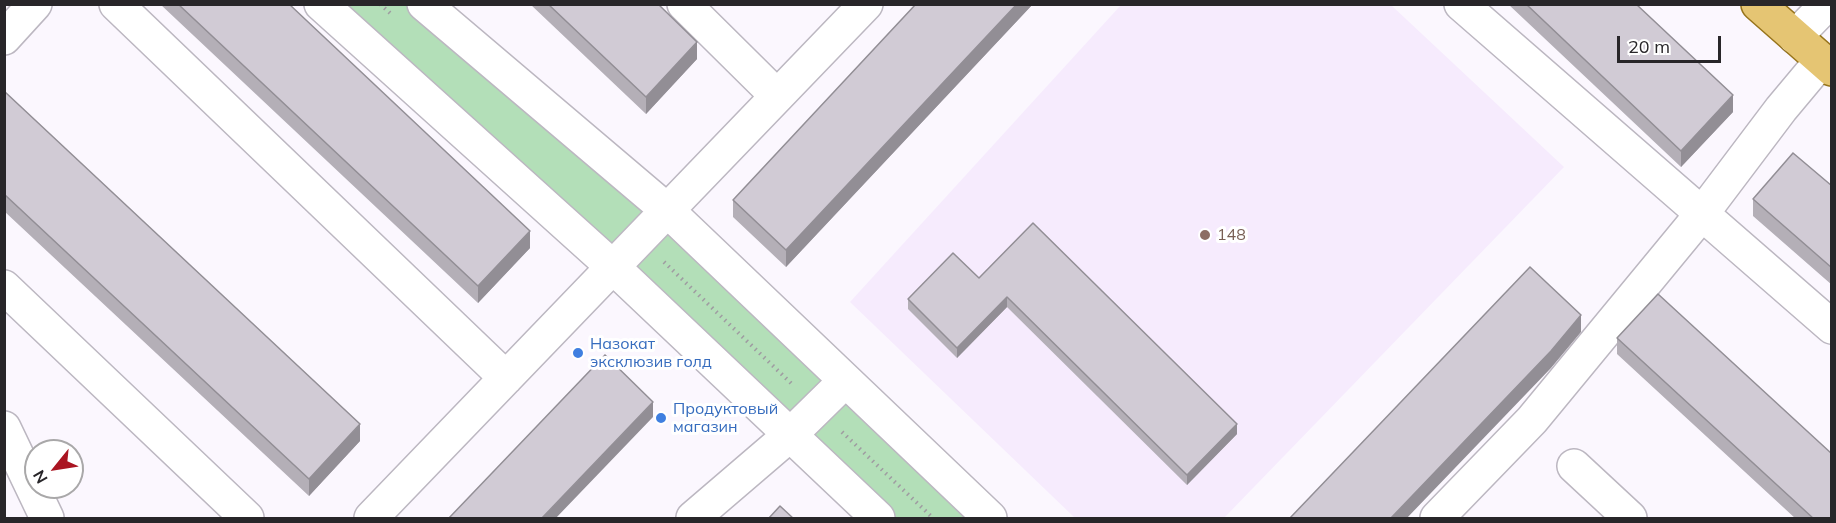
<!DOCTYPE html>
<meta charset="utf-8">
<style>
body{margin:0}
#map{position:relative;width:1836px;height:523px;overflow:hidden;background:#fbf7fe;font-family:Mulish,sans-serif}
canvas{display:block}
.frame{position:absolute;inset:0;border:6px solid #282629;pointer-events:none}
.north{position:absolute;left:24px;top:439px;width:60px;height:60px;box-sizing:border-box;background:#fff;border:2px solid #a9a8a9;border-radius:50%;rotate:240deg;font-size:16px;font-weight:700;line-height:24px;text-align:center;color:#282629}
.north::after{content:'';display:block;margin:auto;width:21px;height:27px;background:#aa1522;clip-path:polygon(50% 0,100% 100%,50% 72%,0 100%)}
.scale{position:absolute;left:1617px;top:36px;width:104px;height:27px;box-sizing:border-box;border:3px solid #282629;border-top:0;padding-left:8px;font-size:18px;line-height:21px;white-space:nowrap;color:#282629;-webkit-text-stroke:4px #fff;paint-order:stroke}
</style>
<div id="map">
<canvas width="1836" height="523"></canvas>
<div class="frame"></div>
<div class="north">N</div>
<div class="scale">20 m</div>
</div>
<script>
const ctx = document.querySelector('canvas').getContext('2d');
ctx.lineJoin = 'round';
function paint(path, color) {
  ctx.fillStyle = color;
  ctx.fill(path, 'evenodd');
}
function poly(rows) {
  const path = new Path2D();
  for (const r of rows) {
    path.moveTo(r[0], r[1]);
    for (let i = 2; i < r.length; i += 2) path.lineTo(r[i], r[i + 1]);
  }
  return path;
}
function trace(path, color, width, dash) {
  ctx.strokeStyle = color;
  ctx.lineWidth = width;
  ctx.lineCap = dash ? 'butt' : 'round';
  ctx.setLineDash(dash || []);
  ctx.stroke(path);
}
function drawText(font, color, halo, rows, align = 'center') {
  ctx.font = font + ' Mulish,sans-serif';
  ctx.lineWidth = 6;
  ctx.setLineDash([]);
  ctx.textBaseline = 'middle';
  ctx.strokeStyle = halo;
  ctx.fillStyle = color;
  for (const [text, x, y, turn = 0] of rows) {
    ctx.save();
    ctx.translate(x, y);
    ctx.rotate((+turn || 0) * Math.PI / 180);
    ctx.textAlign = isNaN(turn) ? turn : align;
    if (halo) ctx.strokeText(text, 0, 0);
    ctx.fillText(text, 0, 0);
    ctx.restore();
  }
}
const built = poly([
 [1121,5,1391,5,1564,167,1224,518,1075,518,850,302]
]);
const green = poly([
 [321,5,424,5,990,518,878,518]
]);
const path = poly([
 [380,4,391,14],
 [664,262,793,385],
 [842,432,933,518]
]);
const minor = poly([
 [116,4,506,378],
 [321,4,614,268,878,518],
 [424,4,668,211,990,518],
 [684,4,777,96],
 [1461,4,1832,327],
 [1795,37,1827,4],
 [4,38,35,4],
 [4,287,247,518],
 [4,428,47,518],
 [1574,466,1630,518],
 [371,518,866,4],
 [693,518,791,434,844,382],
 [1437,518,1532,420,1701,215,1781,109,1822,60]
]);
const major = poly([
 [1758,4,1832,69]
]);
const wall = poly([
 [160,4,289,4,530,248,478,303],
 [530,4,658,4,697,59,646,114],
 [916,4,1033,4,786,267,733,217,733,200],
 [1508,4,1636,4,1733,112,1681,167],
 [4,91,360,441,309,496,4,211],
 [1832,186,1832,285,1753,216,1753,199],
 [979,278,1237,434,1187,485,1007,307,957,358,908,309,908,299],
 [1617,338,1832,519,1796,519,1617,354]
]);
const shadedWall = poly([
 [1017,4,1033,4,786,267,786,250],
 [697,42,697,59,646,114,646,97],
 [1733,95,1733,112,1681,167,1681,151],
 [530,231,530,248,478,303,478,286],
 [1007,297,1007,307,957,358,957,348],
 [1581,315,1581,332,1551,368,1406,519,1390,519],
 [653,402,653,417,555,519,541,519],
 [360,424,360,441,309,496,309,479],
 [1237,424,1237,434,1187,485,1187,475]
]);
const building = poly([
 [178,4,289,4,530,231,478,286,178,4],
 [548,4,658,4,697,42,646,97,548,4],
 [916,4,1017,4,786,250,733,200,916,4],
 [1526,4,1636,4,1733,95,1681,151,1526,4],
 [4,91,360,424,309,479,4,194,4,91],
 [1793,153,1832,186,1832,268,1753,199,1793,153],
 [1033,223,1237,424,1187,475,1007,297,957,348,908,299,953,253,979,278,1033,223],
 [1530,267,1581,315,1551,351,1390,519,1289,519,1530,267],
 [1658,294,1832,454,1832,519,1814,519,1617,338,1658,294],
 [605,355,653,402,541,519,448,519,605,355],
 [780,506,794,519,768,519,780,506]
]);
const markers = [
 [1205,235,6,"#8d6e63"],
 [578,353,6,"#3f7fe0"],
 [661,418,6,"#3f7fe0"]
];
const educationNames = [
 ["148",1217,235]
];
const shopNames = [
 ["Назокат",590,344],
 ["эксклюзив голд",590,362],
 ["Продуктовый",673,409],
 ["магазин",673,427]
];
paint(built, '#f6ebfd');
paint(green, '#b3dfb8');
trace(minor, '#bcb7c1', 36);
trace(major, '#97741c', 36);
trace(path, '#9f9ca1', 4, [1.5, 4.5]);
trace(minor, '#fff', 33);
trace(major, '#e5c573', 33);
paint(wall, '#b4afb7');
paint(shadedWall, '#928e95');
paint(building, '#d1cbd5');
trace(building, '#928e95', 1.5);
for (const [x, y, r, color] of markers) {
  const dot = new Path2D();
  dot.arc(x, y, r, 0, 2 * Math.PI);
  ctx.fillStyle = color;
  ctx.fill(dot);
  trace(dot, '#fff', 2);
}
drawText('16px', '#785e54', '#fff', educationNames, 'left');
drawText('16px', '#366cbe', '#fff', shopNames, 'left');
</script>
